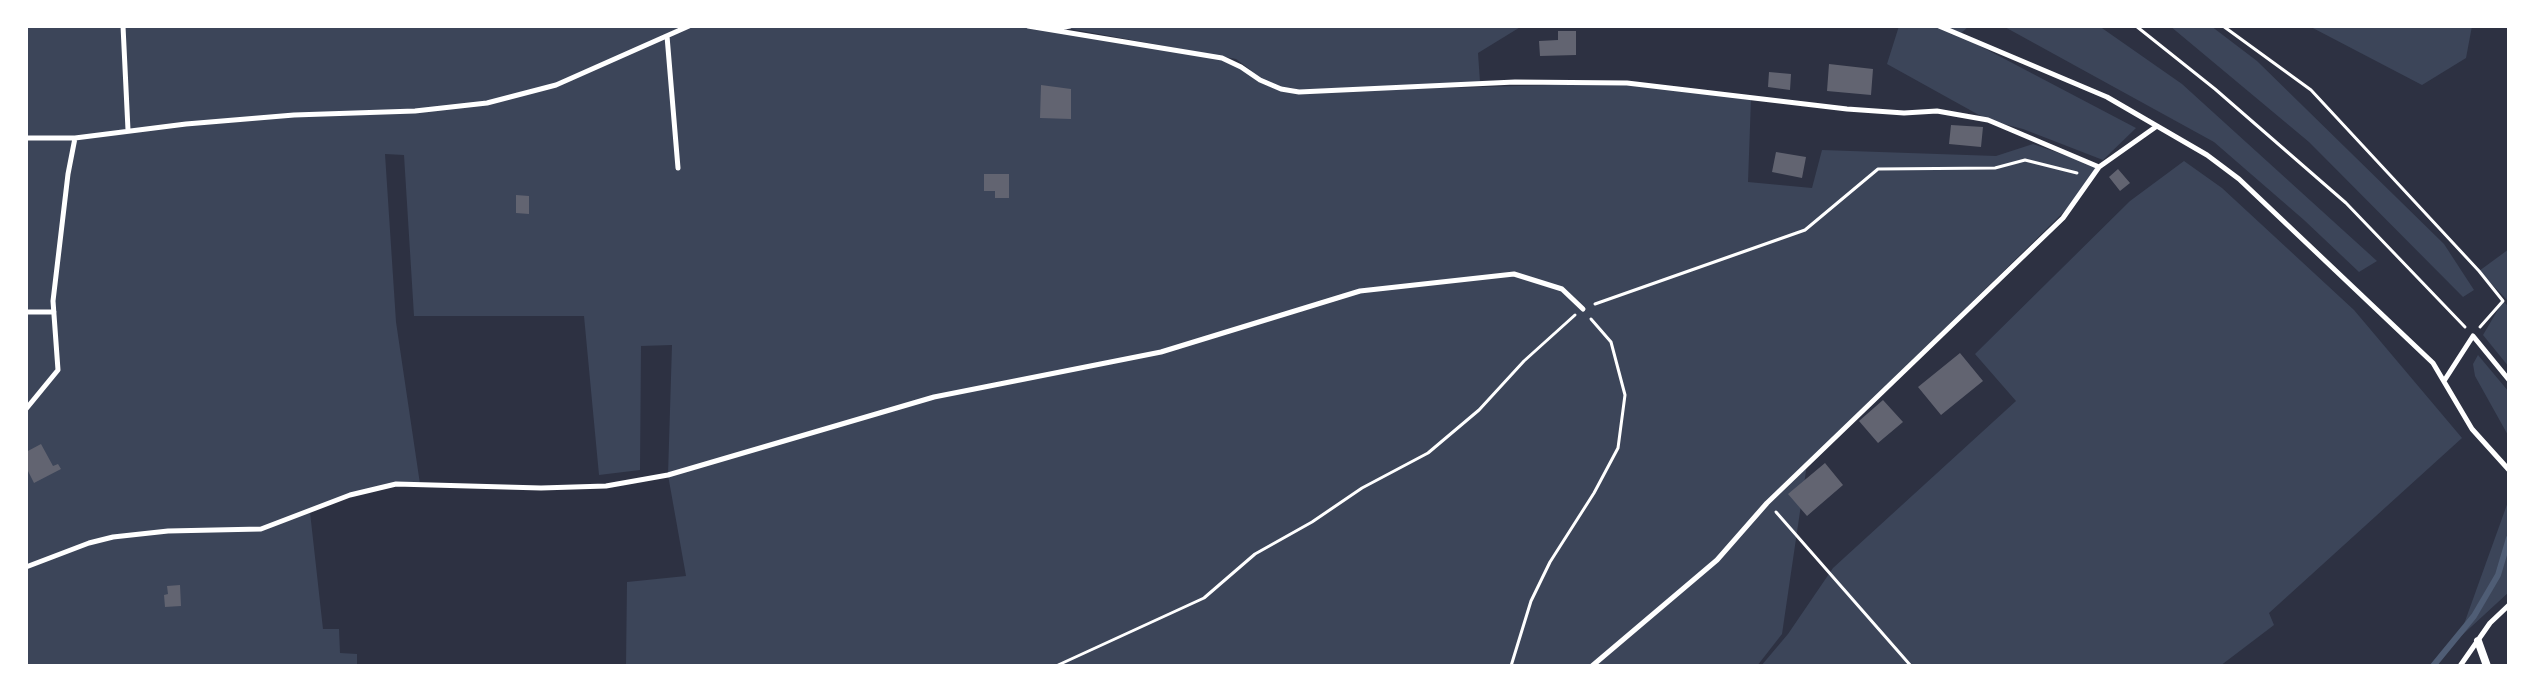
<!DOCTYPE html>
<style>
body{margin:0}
#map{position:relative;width:2535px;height:692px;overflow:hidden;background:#2d3142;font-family:Rubik,sans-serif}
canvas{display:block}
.frame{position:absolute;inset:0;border:28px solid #fff;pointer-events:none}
</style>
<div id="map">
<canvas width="2535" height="692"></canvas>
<div class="frame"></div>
</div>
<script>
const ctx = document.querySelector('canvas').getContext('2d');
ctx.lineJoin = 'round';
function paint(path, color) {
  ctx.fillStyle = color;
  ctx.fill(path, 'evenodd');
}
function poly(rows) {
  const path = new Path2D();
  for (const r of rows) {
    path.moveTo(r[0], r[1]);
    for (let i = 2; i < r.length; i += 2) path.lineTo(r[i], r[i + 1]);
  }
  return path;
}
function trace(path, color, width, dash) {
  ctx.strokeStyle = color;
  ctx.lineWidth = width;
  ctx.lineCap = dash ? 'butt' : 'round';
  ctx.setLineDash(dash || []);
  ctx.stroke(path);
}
const green = poly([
 [26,26,1032,26,1222,58,1252,71,1236,59,1055,26,1522,26,1478,53,1480,82,1299,90,1287,87,1299,92,1627,83,1751,99,1748,182,1812,188,1822,150,1996,156,2033,144,2099,167,2081,195,1807,464,1782,634,1757,666,626,666,627,582,686,576,668,475,672,345,641,346,640,470,599,475,584,316,414,316,404,155,385,154,396,322,420,484,373,488,310,512,323,629,339,629,340,653,357,654,357,666,26,666],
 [1899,26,1969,26,1959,35,2136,128,2103,160,2023,129,1988,120,1887,64],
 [2003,26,2099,26,2182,84,2377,261,2359,272,2304,220,2214,142],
 [2170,26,2211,26,2257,61,2444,244,2474,290,2463,297,2309,142],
 [2309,26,2472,26,2466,58,2422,85],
 [2184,161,2222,188,2354,310,2462,438,2269,613,2274,625,2220,666,1761,666,1788,634,1833,568,2016,401,1975,354,2130,201],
 [2509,249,2509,302,2479,271],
 [2503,301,2509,307,2509,367,2483,335],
 [2478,355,2509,392,2509,437,2475,376,2473,364],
 [2509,499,2509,592,2459,638]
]);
const stream = poly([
 [2433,666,2474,616,2498,575,2509,538]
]);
const building = poly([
 [1558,31,1576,31,1576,55,1540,56,1539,41,1558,40],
 [1829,64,1873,69,1871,95,1827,91],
 [1769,72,1791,74,1790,90,1768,87],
 [1041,85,1071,89,1071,119,1040,118],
 [1951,125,1983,127,1981,147,1949,144],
 [1776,152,1806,157,1802,178,1772,172],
 [2118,169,2130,183,2120,191,2109,177],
 [984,174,1009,174,1009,198,995,198,995,191,984,191],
 [516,195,529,196,529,214,516,213],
 [1960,353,1983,381,1941,415,1918,387],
 [1883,400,1903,422,1878,443,1859,421],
 [41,444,53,466,58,464,61,469,34,483,26,467,26,452],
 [1825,463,1843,485,1807,516,1788,494],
 [180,585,181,606,165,607,164,595,168,594,167,586]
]);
const path = poly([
 [2136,26,2215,89,2346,203,2465,327],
 [2223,26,2311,90,2479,271,2503,301,2480,327],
 [1595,304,1805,230,1878,169,1995,168,2025,160,2077,173],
 [1776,512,1911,666],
 [1056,666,1204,598,1255,554,1312,522,1362,488,1428,453,1479,410,1524,361,1575,315],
 [1511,666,1531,601,1550,562,1594,493,1618,448,1625,395,1611,342,1591,319]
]);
const service = poly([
 [123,26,128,130],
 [1028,26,1222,58,1241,67,1260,80,1281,89,1299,92,1515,82,1627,83,1847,109,1904,113,1937,111,1988,120,2099,167,2157,126,2207,155,2239,179,2433,363,2472,429,2509,470],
 [1939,26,2107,97,2157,126],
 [1059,28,1070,26],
 [667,36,678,168],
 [26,138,75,138,186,124,294,115,415,111,487,103,556,85,689,26],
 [26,312,54,312],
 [2444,381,2473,336,2509,380],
 [26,409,58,370,53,301,68,174,75,138],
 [26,567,89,543,113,537,168,531,261,529,350,495,396,484,541,488,606,486,668,475,934,397,1161,352,1360,291,1514,274,1562,289,1583,309],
 [1592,666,1717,560,1767,503,2063,218,2099,167],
 [2460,666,2490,623,2509,605]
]);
const minor = poly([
 [2478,641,2487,666]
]);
paint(green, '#3c4559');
trace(stream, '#4f5d75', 6);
paint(building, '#626471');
trace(path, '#fff', 3);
trace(service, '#fff', 5);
trace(minor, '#fff', 8);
</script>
